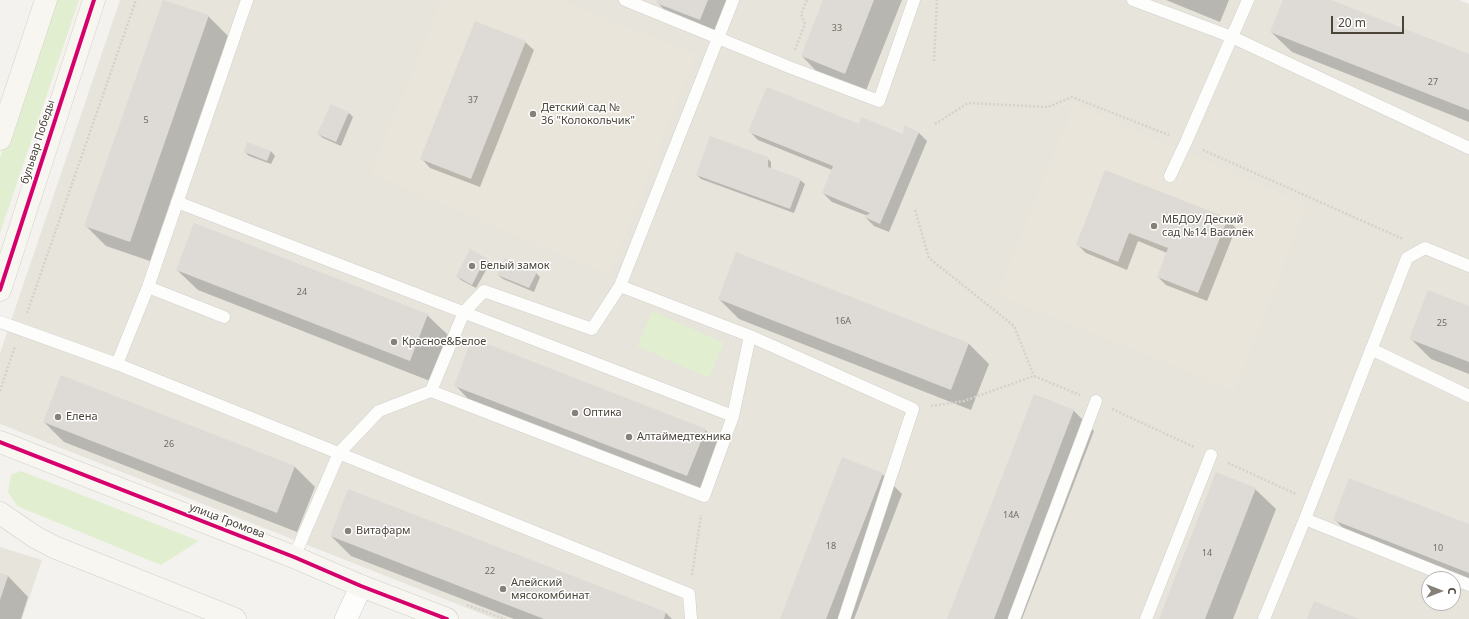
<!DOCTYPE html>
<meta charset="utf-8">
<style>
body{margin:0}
#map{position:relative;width:1469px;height:619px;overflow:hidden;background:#f4f2ee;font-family:"Noto Sans",sans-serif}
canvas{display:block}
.north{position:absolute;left:1421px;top:571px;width:40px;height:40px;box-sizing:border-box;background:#fff;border:1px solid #b7b4b0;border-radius:50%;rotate:90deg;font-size:11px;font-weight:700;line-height:16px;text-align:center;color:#4b4439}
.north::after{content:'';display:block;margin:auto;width:14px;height:18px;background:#868178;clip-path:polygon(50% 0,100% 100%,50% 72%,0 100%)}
.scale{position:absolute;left:1331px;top:16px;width:73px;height:18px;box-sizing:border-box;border:2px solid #4b4439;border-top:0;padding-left:5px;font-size:12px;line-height:14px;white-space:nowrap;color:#4b4439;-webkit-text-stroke:3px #fff;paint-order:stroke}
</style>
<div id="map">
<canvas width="1469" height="619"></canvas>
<div class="north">С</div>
<div class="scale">20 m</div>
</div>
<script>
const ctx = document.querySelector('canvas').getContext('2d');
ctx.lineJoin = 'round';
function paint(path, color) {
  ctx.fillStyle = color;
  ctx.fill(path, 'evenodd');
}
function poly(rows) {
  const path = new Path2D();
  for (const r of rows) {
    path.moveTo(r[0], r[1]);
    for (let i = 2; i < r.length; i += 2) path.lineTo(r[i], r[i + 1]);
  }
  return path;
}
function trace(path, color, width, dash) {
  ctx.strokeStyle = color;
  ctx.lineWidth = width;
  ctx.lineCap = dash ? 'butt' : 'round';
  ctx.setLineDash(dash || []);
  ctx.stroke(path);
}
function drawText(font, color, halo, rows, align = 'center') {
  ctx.font = font + ' "Noto Sans",sans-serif';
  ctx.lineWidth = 3;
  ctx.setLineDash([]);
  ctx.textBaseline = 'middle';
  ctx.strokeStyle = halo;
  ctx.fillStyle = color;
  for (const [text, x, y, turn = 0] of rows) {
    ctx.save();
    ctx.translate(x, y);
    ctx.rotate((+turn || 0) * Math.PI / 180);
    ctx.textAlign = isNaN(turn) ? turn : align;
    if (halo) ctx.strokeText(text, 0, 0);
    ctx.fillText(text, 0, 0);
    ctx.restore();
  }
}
const residential = poly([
 [120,0,1459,0,1469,4,1469,619,495,619,0,424,0,353],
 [1429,579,1453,579,1453,603,1429,603],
 [0,547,42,560,22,619,0,619]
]);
const education = poly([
 [442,0,558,0,696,54,609,275,370,173],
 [1074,104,1307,205,1235,391,997,294]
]);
const green = poly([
 [54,0,79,0,0,233,0,158],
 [652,311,724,343,709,378,637,346],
 [21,471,199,541,161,565,17,506,8,492,11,475]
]);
const shadow = poly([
 [658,0,736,0,720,40,677,23,657,2],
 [824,0,902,0,865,93,822,77,802,56],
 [1166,0,1229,0,1220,22],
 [1284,0,1329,0,1469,55,1469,122,1292,52,1271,32],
 [208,16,228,36,150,261,106,246,85,225],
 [525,42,534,50,480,187,430,168,422,159],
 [349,113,353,117,341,146,323,138,318,134],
 [859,125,904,135,919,133,927,141,889,232,874,226,866,218,868,216,832,202,823,193,832,170,758,140,750,132],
 [271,151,275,156,271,164,249,156,245,152],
 [767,158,771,162,771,169,800,180,805,184,794,213,701,179,697,175],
 [1106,171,1227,219,1236,228,1207,301,1166,285,1158,277,1167,253,1138,241,1127,270,1086,253,1077,244],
 [470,251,486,259,490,263,476,288,461,280,457,276],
 [177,270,427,315,448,335,430,381,198,290],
 [536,273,540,277,534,292,503,279,498,275],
 [719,299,969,344,989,364,971,410,739,319],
 [1469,307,1469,374,1431,359,1411,339],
 [455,385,705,430,726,450,708,496,475,406],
 [1035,396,1074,411,1094,431,1022,619,948,619],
 [44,422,294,466,315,487,297,532,64,442],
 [882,474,902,494,854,619,781,619],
 [1255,489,1276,509,1233,619,1160,619],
 [349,490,666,613,672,619,514,619,351,556,331,536],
 [1335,520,1469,525,1469,584,1355,540],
 [0,574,8,576,28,597,21,619,0,619]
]);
const building = poly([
 [163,0,209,15,130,242,84,226],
 [657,0,708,0,700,20,656,3],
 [823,0,874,0,845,74,801,56],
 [1283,0,1331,0,1469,54,1469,110,1270,32],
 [475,21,526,41,471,179,420,159],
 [767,87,859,124,861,117,903,134,904,125,919,132,880,224,864,217,870,213,822,193,833,166,748,132],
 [331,104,349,112,336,142,317,134],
 [710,136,768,157,768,167,801,179,790,209,696,175],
 [247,142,271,151,267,161,244,152],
 [1105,170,1228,218,1198,293,1157,277,1168,248,1129,233,1118,262,1076,245],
 [194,223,428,314,410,361,176,270],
 [470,249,486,258,472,285,456,276],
 [736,252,969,343,951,390,718,299],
 [505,258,537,272,529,288,497,275],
 [1428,290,1469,306,1469,362,1409,339],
 [472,338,706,429,687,476,454,386],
 [61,375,295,466,277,513,43,422],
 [1034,394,1074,410,994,619,947,619],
 [842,457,883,473,826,619,780,619],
 [1216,472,1256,488,1205,619,1159,619],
 [1349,478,1469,524,1469,573,1333,520],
 [348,489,666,612,664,619,544,619,330,536],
 [0,573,8,576,0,600],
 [1314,601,1359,619,1307,619]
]);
const path = poly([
 [795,50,805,24,801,14,807,0],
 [934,61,937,0],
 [935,124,968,103,1048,107,1072,97,1169,135],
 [1203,150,1403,239],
 [915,210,929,258,1014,326,1034,376],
 [27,313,136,0],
 [0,391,15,346],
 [931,406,964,401,1034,376,1080,395],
 [1112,409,1194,447],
 [1228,463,1296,494],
 [692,575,701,515],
 [467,605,505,619]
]);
const lane = poly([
 [625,0,789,67,879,101,914,0],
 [1133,0,1232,37,1469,148],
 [1170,176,1186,142,1248,0],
 [177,202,733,416],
 [620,286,750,336],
 [148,287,224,317],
 [0,322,117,364,689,594,691,619],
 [1371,349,1469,396],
 [117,364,148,287,247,0],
 [431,391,704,496,733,416,750,336,913,409,844,619],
 [1305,519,1469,585],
 [294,557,339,453,379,411,431,391,464,312,484,291,592,329,620,286,733,0],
 [1014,619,1096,401],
 [1146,619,1211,455],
 [1264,619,1305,519,1407,258,1425,248,1469,266]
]);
const street = poly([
 [346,619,361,586]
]);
const secondary = poly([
 [0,139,46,0],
 [0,290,94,0],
 [0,442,294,557,361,586,447,619],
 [0,513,35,537,54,547,235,619]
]);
const cycleway = poly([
 [0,290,94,0],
 [0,442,294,557,361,586,447,619]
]);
const markers = [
 [533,114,4,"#868178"],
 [1154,226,4,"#868178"],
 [472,266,4,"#868178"],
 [394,342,4,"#868178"],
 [575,413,4,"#868178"],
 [58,417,4,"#868178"],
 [629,437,4,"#868178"],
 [348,531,4,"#868178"],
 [503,589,4,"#868178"]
];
const numberNames = [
 ["33",837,28],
 ["27",1433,82],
 ["37",473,100],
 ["5",146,120],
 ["24",302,292],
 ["16А",843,321],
 ["25",1442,323],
 ["26",169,444],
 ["14А",1011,515],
 ["18",831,546],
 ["10",1438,548],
 ["14",1207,553],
 ["22",490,571]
];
const poiNames = [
 ["Детский сад №",541,108],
 ["36 \"Колокольчик\"",541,121],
 ["МБДОУ Деский",1162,220],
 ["сад №14 Василёк",1162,233],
 ["Белый замок",480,266],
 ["Красное&Белое",402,342],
 ["Оптика",583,413],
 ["Елена",66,417],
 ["Алтаймедтехника",637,437],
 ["Витафарм",356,531],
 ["Алейский",511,583],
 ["мясокомбинат",511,596]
];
const streetNames = [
 ["бульвар Победы",38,142,-72],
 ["улица Громова",227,521,21]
];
paint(residential, '#e7e4dc');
paint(education, '#eae5da');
paint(green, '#e1eecf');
paint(shadow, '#0003');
paint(building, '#dedbd6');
trace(lane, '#d2d0cb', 13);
trace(street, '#d2d0cb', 23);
trace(secondary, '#d3cfc5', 23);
trace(path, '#d3d2cc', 2.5, [2, 2]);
trace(lane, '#fdfdfc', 12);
trace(street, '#fdfdfc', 22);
trace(secondary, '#f7f6f1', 22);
trace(cycleway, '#d6006c', 4);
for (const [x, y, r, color] of markers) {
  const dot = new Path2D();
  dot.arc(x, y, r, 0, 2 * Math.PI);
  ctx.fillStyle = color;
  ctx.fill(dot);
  trace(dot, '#fff', 1.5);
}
drawText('9px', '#706a61', null, numberNames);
drawText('11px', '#4b4439', '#fff', poiNames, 'left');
drawText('11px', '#4b4439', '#fff', streetNames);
</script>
